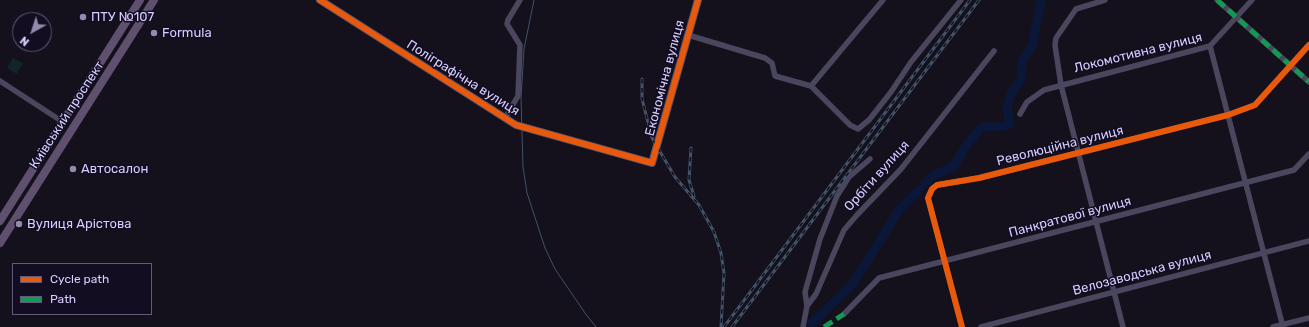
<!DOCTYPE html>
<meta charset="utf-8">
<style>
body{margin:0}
#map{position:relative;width:1309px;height:327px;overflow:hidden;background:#14111c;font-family:Rubik,sans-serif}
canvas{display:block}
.legend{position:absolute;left:12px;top:263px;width:140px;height:52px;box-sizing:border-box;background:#120d20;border:1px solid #615a79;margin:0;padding:5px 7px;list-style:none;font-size:12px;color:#d7cdfe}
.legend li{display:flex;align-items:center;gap:8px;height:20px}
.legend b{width:20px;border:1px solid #615a79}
.north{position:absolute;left:12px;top:12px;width:40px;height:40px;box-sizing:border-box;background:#120d20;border:1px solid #615a79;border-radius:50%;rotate:219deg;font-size:11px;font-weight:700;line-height:16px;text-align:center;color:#d7cdfe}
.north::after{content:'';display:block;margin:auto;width:14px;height:18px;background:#938baf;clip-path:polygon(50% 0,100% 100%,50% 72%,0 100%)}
</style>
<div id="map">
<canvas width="1309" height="327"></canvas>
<ul class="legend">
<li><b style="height:5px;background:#e8590c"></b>Cycle path</li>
<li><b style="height:5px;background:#139951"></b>Path</li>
</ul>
<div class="north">N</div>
</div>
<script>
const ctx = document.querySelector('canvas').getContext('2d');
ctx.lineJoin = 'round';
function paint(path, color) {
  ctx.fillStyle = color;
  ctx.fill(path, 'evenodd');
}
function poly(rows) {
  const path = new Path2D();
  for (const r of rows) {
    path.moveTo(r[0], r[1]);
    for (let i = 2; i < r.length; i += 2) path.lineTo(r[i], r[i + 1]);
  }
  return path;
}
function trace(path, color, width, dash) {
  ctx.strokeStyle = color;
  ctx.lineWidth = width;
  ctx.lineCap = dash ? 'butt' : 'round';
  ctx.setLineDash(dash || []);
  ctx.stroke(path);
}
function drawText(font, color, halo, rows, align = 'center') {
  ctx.font = font + ' Rubik,sans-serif';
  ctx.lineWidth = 3;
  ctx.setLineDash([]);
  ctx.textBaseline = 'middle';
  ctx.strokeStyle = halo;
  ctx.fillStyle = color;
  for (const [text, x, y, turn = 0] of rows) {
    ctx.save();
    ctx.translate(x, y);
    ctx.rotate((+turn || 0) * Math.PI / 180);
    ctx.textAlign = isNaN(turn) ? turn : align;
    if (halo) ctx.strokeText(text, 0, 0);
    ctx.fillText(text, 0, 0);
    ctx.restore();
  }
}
const green = poly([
 [13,58,23,63,17,74,7,68]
]);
const river = poly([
 [925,183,934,175,953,167,968,143,982,127,1001,127,1010,124,1007,107,1012,92,1021,80,1022,61,1032,46,1041,0],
 [812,323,852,285,900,209,920,189]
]);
const street = poly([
 [1105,0,1076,9,1056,38,1055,45,1061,85,1123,327],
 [1217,0,1309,82],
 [688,35,765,58,772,63,775,76,811,86,850,125,858,129,869,120,891,92,911,62,961,0],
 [1210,46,1283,327],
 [0,81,63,122],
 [811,86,883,0],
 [1020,114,1027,102,1044,90,1210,46,1252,0],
 [505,118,518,96,520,45,507,24,508,20,520,0],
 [807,306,816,294,844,230,857,215,901,169,994,51],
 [844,314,879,278,1294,170,1309,154],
 [803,327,807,306,805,292,820,239,837,196,849,177,870,159],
 [962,327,928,198,932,189,937,185,979,178,1228,115,1255,105,1309,45],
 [981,327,1309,241],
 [1273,327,1309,318]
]);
const secondary = poly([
 [320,0,516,125,652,163,698,0]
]);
const primary = poly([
 [0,221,140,0],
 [0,243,154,0]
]);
const tram = poly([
 [534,0,524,49,521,98,523,167,527,193,545,248,555,269,585,313,596,327]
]);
const rail = poly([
 [642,79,642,99,652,138,675,177,699,205,714,232,721,253,724,273,721,327],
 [691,148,689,180,694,196],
 [724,327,970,0],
 [732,327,979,0]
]);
const quiet = poly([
 [1217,0,1309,82],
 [824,327,844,314]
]);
const cycleway = poly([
 [320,0,516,125,652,163,698,0],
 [962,327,928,198,932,189,937,185,979,178,1228,115,1255,105,1309,45]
]);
const markers = [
 [83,17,4,"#938baf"],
 [154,33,4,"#938baf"],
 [73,169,4,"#938baf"],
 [19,224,4,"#938baf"]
];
const poiNames = [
 ["ПТУ №107",91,17],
 ["Formula",162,33],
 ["Автосалон",81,169],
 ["Вулиця Арістова",27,224]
];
const streetNames = [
 ["Локомотивна вулиця",1138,53,-14],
 ["Поліграфічна вулиця",463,78,32],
 ["Економічна вулиця",665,78,-75],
 ["Київський проспект",67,115,-57],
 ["Революційна вулиця",1060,146,-14],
 ["Орбіти вулиця",877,176,-48],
 ["Панкратової вулиця",1070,217,-15],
 ["Велозаводська вулиця",1142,273,-15]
];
paint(green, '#112528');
trace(river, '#0b1739', 9);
trace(street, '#4a465d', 5.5);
trace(secondary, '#56526f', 8);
trace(primary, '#5e506e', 8);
trace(tram, '#425366', 1);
trace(rail, '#425366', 3);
trace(rail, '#120d20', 1.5, [4.5]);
trace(quiet, '#139951', 5, [10, 5]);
trace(cycleway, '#e8590c', 6);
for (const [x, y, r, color] of markers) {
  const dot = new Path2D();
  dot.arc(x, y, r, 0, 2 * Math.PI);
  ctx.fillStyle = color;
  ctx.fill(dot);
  trace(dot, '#120d20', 1.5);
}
drawText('13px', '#d7cdfe', '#120d20', poiNames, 'left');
drawText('13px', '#d7cdfe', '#120d20', streetNames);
</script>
